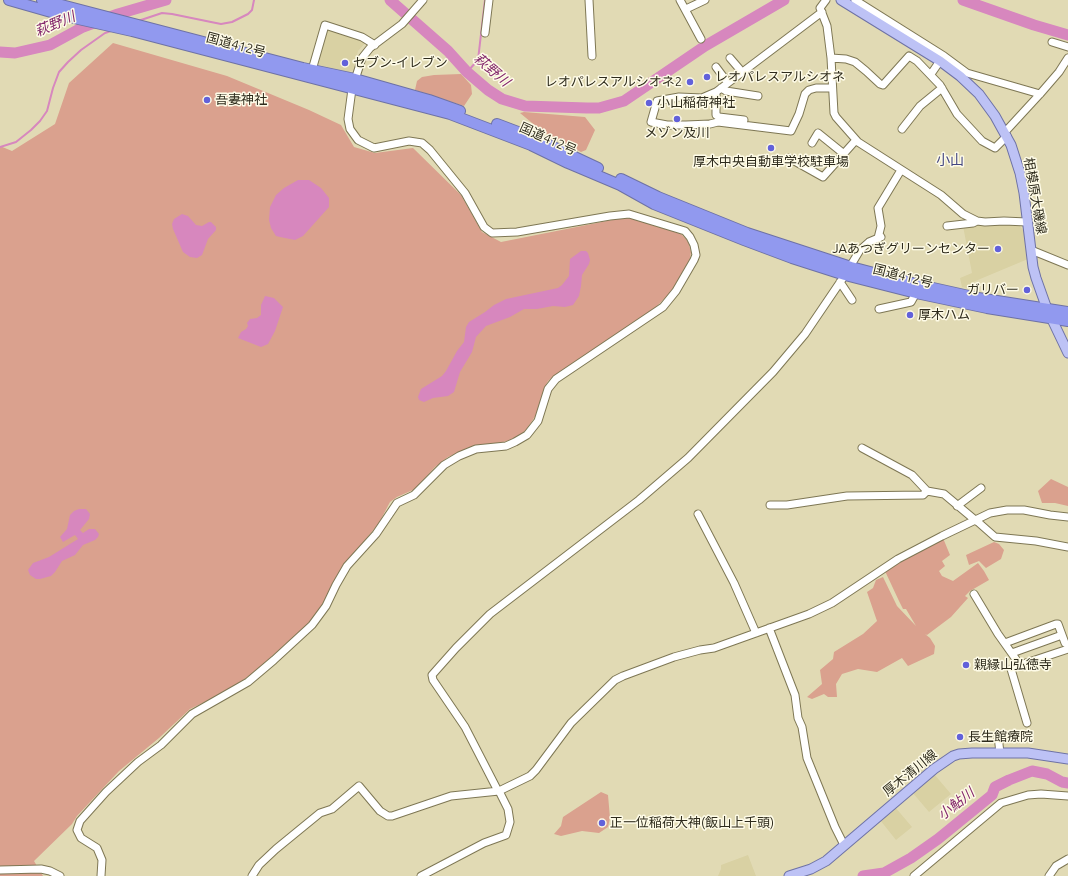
<!DOCTYPE html>
<meta charset="utf-8">
<style>
body{margin:0}
canvas{display:block;background:#e1dab4}
</style>
<canvas width="1068" height="876"></canvas>
<script>
const ctx = document.querySelector('canvas').getContext('2d');
ctx.lineJoin = 'round';
function paint(path, color) {
  ctx.fillStyle = color;
  ctx.fill(path, 'evenodd');
}
function poly(rows) {
  const path = new Path2D();
  for (const r of rows) {
    path.moveTo(r[0], r[1]);
    for (let i = 2; i < r.length; i += 2) path.lineTo(r[i], r[i + 1]);
  }
  return path;
}
function trace(path, color, width, dash) {
  ctx.strokeStyle = color;
  ctx.lineWidth = width;
  ctx.lineCap = dash ? 'butt' : 'round';
  ctx.setLineDash(dash || []);
  ctx.stroke(path);
}
function drawText(font, color, halo, rows, align = 'center') {
  ctx.font = font + ' Ubuntu,"Noto Sans JP",sans-serif';
  ctx.lineWidth = 3;
  ctx.setLineDash([]);
  ctx.textBaseline = 'middle';
  ctx.strokeStyle = halo;
  ctx.fillStyle = color;
  for (const [text, x, y, turn = 0] of rows) {
    ctx.save();
    ctx.translate(x, y);
    ctx.rotate((+turn || 0) * Math.PI / 180);
    ctx.textAlign = isNaN(turn) ? turn : align;
    if (halo) ctx.strokeText(text, 0, 0);
    ctx.fillText(text, 0, 0);
    ctx.restore();
  }
}
const built = poly([
 [326,28,367,41,358,51,353,70,349,72,314,64],
 [1013,223,1018,224,1024,231,1028,259,973,282,972,289,962,287,960,278,972,273,963,226,980,224],
 [934,774,951,794,929,812,912,792],
 [895,807,912,827,896,840,880,820],
 [748,855,756,876,718,876,721,869,721,865]
]);
const green = poly([
 [113,43,227,76,309,110,341,125,354,147,375,153,413,148,461,195,482,232,501,242,627,217,681,234,686,239,689,244,691,252,690,259,671,292,655,308,555,375,548,381,544,389,536,415,526,430,519,436,511,440,503,442,471,447,448,457,435,467,415,489,397,497,390,502,379,523,340,571,322,605,309,623,252,674,223,693,190,709,159,738,119,771,77,816,72,824,34,861,43,876,0,876,0,146,12,151,55,124,69,83],
 [461,74,471,85,472,94,464,106,415,90,417,81,422,77,434,75],
 [524,112,585,117,595,130,586,150,581,152,543,132,520,113],
 [1051,479,1068,487,1068,506,1055,503,1042,503,1038,491],
 [943,538,950,555,942,561,945,566,939,571,942,576,953,581,978,563,984,571,989,580,970,591,965,596,968,598,951,617,927,635,925,634,930,638,935,646,934,654,908,666,902,658,877,672,858,669,842,674,836,684,837,697,828,697,824,694,812,699,807,697,822,684,820,670,833,659,834,652,863,634,877,621,867,592,873,588,876,580,883,577,897,606,916,626,906,609,903,609,899,601,885,571],
 [994,542,999,544,1004,550,1001,559,986,568,979,561,969,565,966,555],
 [601,792,608,795,610,818,608,827,599,833,582,831,561,836,554,834,561,826,563,817]
]);
const water = poly([
 [298,180,309,180,321,188,329,198,329,207,303,236,295,240,280,237,276,236,271,228,269,220,270,207,276,195,284,188],
 [182,214,188,216,196,225,202,226,209,222,211,222,216,227,216,230,208,239,202,255,197,258,190,257,183,252,173,229,172,224,174,219],
 [581,251,586,251,588,253,590,260,589,264,582,275,581,286,579,296,573,305,565,307,553,306,537,309,524,309,510,317,486,326,476,337,472,352,460,372,454,392,448,396,433,398,424,402,419,400,418,397,421,389,442,376,446,371,457,351,464,342,466,327,469,322,485,312,494,305,506,299,558,288,562,285,569,276,570,259],
 [265,296,274,298,283,307,275,331,268,344,261,347,238,338,241,332,246,329,248,326,247,323,250,319,257,318,261,315,261,305],
 [79,509,86,509,90,514,89,519,80,530,83,533,89,529,95,529,99,534,98,537,95,540,83,545,75,555,62,561,55,572,51,576,40,579,36,579,30,575,28,570,33,563,49,557,78,539,75,535,63,542,60,537,67,529,70,515,74,511]
]);
const stream = poly([
 [138,21,162,13,172,14,211,22,221,24,232,22,248,14,252,10,254,0],
 [467,72,478,60,485,0],
 [0,147,16,142,31,130,40,121,47,111,53,88,59,72,68,62,81,50,105,33,111,31]
]);
const river = poly([
 [390,0,448,51,467,72,488,90,502,99,525,106,587,108,599,108,624,101,705,46,784,0],
 [963,0,1034,25,1068,35],
 [0,52,15,53,50,45,83,27,118,14,166,0],
 [863,876,884,873,911,858,938,839,992,795,995,787,1009,780,1032,771,1047,774,1062,782,1068,783]
]);
const minor = poly([
 [589,0,592,56],
 [680,0,701,39],
 [826,0,820,8,827,26,831,58,834,113,836,117,858,142,941,195,963,214,977,221],
 [855,0,944,56,967,73,1040,94],
 [686,9,705,0],
 [822,12,716,92,702,98,679,97,657,101,651,122,667,125,686,125,710,124,718,122,791,131,799,114,805,94,809,90,816,88,832,88],
 [485,33,489,0],
 [1052,42,1068,47],
 [730,58,742,72],
 [831,58,846,59,855,62,866,71,880,84,883,85,909,56,917,61,940,85,957,114,982,141,995,148,1007,136],
 [716,67,728,83],
 [312,70,325,25,362,37,375,45],
 [931,74,942,58],
 [721,88,726,91,758,96],
 [716,92,716,115,719,117,744,120],
 [902,129,920,106,942,88],
 [1005,132,1040,94,1059,72,1068,58],
 [812,143,818,133,844,154],
 [789,158,823,177,856,140],
 [947,226,973,223,977,221,985,222,1004,221,1027,222],
 [878,238,881,226,878,208,901,170],
 [1031,250,1068,265],
 [840,282,852,300],
 [879,309,911,302,916,293],
 [862,448,912,475,927,491,944,494,975,520,978,522,995,537,1036,541,1068,547],
 [770,505,787,505,847,496,923,495,927,491],
 [957,506,981,488],
 [698,514,734,583,756,633],
 [974,594,998,634,1020,665,1068,649],
 [769,628,795,695,798,718,802,727,807,758,835,827,844,845],
 [1005,643,1056,624,1058,624,1065,643],
 [1012,653,1062,635],
 [1020,665,1011,669,1027,723],
 [998,736,1000,753],
 [498,791,465,727,433,680,432,675,456,648,490,614,639,500,688,458,773,372,805,334,845,275,860,250,869,242,881,237],
 [0,870,41,869,50,871,60,876],
 [101,876,102,860,97,848,81,838,77,830,80,821,106,792,138,762,161,745,192,714,248,682,274,660,312,625,326,606,336,585,347,566,376,534,397,503,414,495,444,465,459,456,476,449,506,446,515,442,527,435,538,421,548,389,556,379,663,307,676,291,694,260,696,255,694,245,690,237,685,231,629,214,610,216,517,232,492,233,484,227,465,193,430,150,422,143,409,141,374,148,358,140,350,129,348,119,352,89,362,58,370,48,402,24,423,0],
 [252,876,259,865,276,849,320,813,332,809,359,786,380,811,388,816,392,816,451,796,499,791,530,776,536,770,571,723,615,680,623,676,674,657,700,650,714,648,809,614,832,603,898,559,942,536,990,513,1007,510,1024,510,1050,515,1068,517],
 [421,876,484,843,506,835,510,822,508,809,499,791],
 [914,876,1001,803,1028,795,1041,794,1068,796],
 [1049,876,1056,866,1068,859]
]);
const major = poly([
 [841,0,940,61,960,76,979,94,995,116,1011,145,1020,173,1024,193,1033,267,1036,278,1047,309,1068,353],
 [789,876,811,869,826,861,934,769,953,756,959,754,972,753,1028,753,1068,759]
]);
const highway = poly([
 [9,0,65,16,132,31,450,114,531,145,568,163,620,185,654,204,744,240,792,258,845,275,916,293,987,308,1068,321],
 [42,0,303,68,355,79,429,100,460,111],
 [497,124,534,138,598,168],
 [621,179,658,197,747,233,851,267,924,286,978,298,1068,312]
]);
const markers = [
 [345,63,4,"#6261da"],
 [707,77,4,"#6261da"],
 [690,82,4,"#6261da"],
 [207,100,4,"#6261da"],
 [649,103,4,"#6261da"],
 [677,119,4,"#6261da"],
 [771,148,4,"#6261da"],
 [998,249,4,"#6261da"],
 [1027,290,4,"#6261da"],
 [910,315,4,"#6261da"],
 [966,665,4,"#6261da"],
 [960,737,4,"#6261da"],
 [602,823,4,"#6261da"]
];
const streetNames = [
 ["国道412号",236,45,15],
 ["国道412号",548,139,24],
 ["相模原大磯線",1035,196,80],
 ["国道412号",903,276,14],
 ["厚木清川線",910,773,-39]
];
const poiNames = [
 ["セブン-イレブン",353,63],
 ["レオパレスアルシオネ",715,77],
 ["レオパレスアルシオネ2",682,82,"right"],
 ["吾妻神社",215,100],
 ["小山稲荷神社",657,103],
 ["メゾン及川",677,133,"center"],
 ["厚木中央自動車学校駐車場",771,162,"center"],
 ["JAあつぎグリーンセンター",990,249,"right"],
 ["ガリバー",1019,290,"right"],
 ["厚木ハム",918,315],
 ["親縁山弘徳寺",974,665],
 ["長生館療院",968,737],
 ["正一位稲荷大神(飯山上千頭)",610,823]
];
const waterNames = [
 ["萩野川",55,24,-23],
 ["萩野川",492,70,41],
 ["小鮎川",956,804,-38]
];
const neighbourhoodNames = [
 ["小山",950,160]
];
paint(built, '#d9d1a3');
paint(green, '#daa18e');
paint(water, '#d787be');
trace(stream, '#d787be', 2);
trace(river, '#d787be', 11);
trace(minor, '#7e7754', 9);
trace(major, '#6e72a5', 11);
trace(highway, '#6e72a5', 12);
trace(minor, '#fff', 7);
trace(major, '#bdc2f5', 9);
trace(highway, '#9199ef', 10);
for (const [x, y, r, color] of markers) {
  const dot = new Path2D();
  dot.arc(x, y, r, 0, 2 * Math.PI);
  ctx.fillStyle = color;
  ctx.fill(dot);
  trace(dot, '#fefbe7', 1.5);
}
drawText('13px', '#2e2b1c', '#fefbe7', streetNames);
drawText('13px', '#2e2b1c', '#fefbe7', poiNames, 'left');
drawText('italic 14px', '#83266c', '#fefbe7', waterNames);
drawText('14px', '#434682', '#fefbe7', neighbourhoodNames);
</script>
